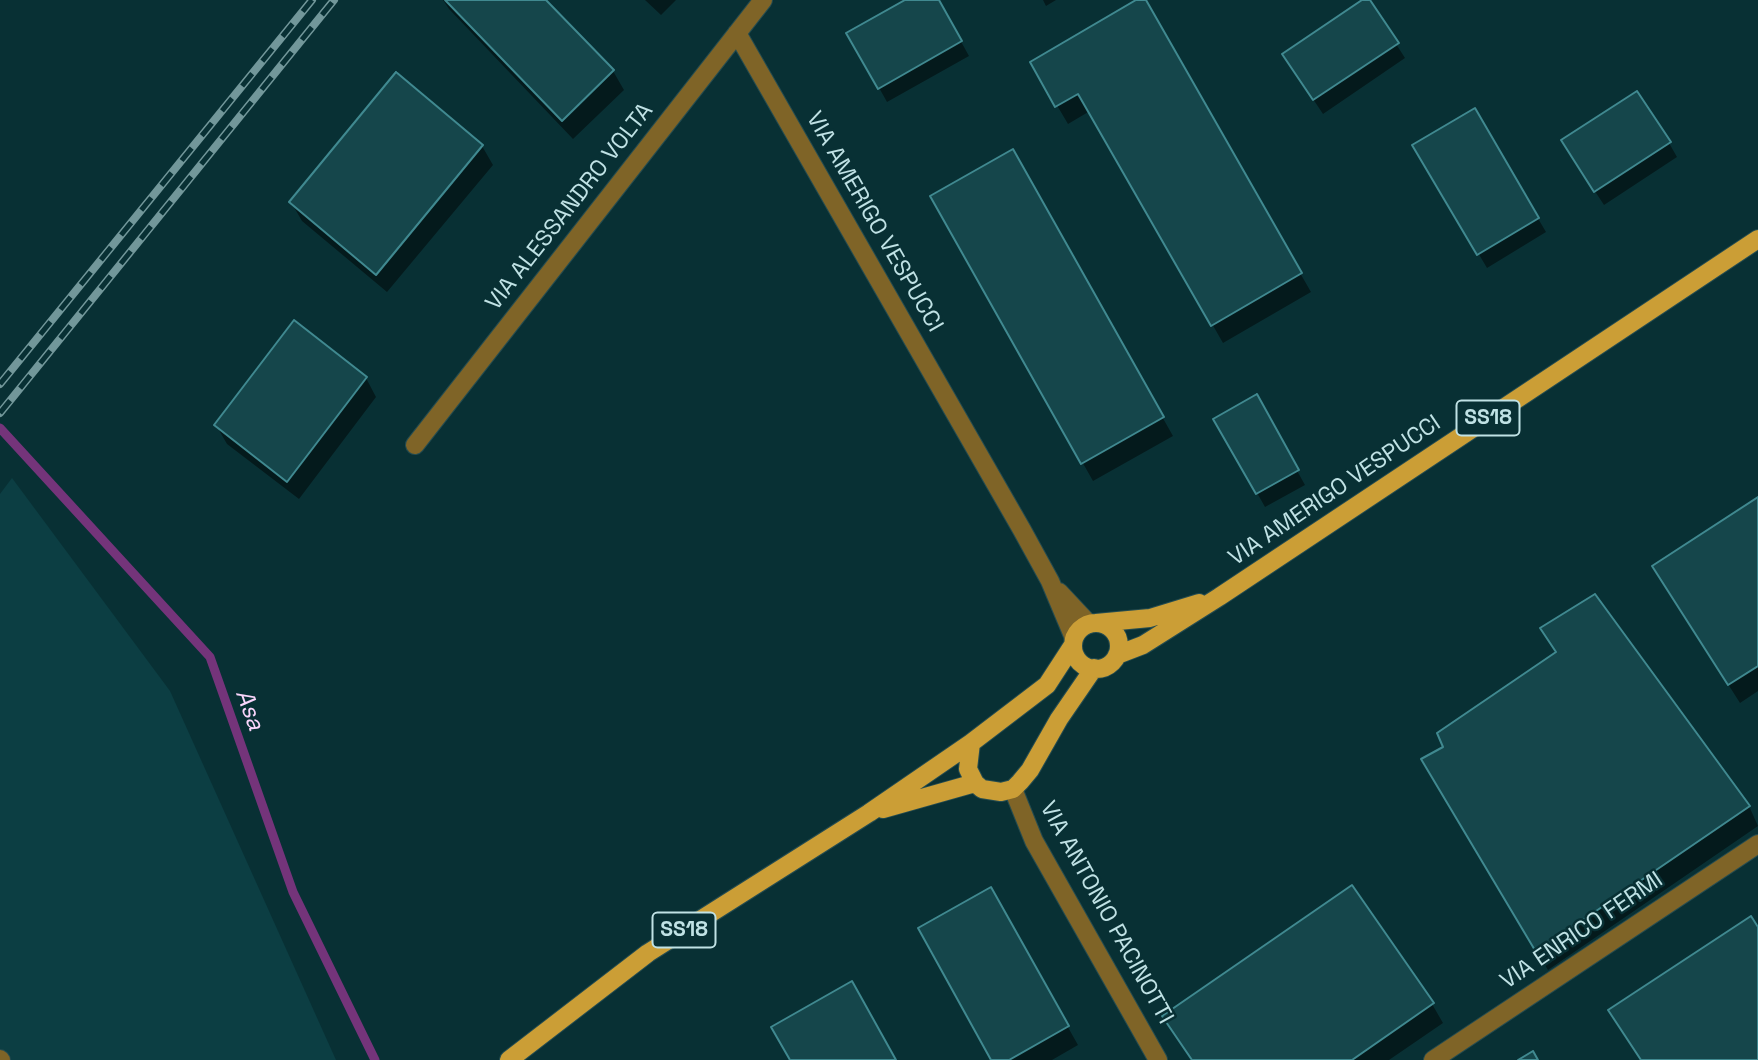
<!DOCTYPE html>
<style>
body{margin:0}
canvas{display:block;background:#083034}
</style>
<canvas width="1758" height="1060"></canvas>
<script>
const ctx = document.querySelector('canvas').getContext('2d');
ctx.lineJoin = 'round';
function paint(path, color) {
  ctx.fillStyle = color;
  ctx.fill(path, 'evenodd');
}
function poly(rows) {
  const path = new Path2D();
  for (const r of rows) {
    if (r.length === 3) {
      path.moveTo(r[0] + r[2], r[1]);
      path.arc(r[0], r[1], r[2], 0, 2 * Math.PI);
      continue;
    }
    path.moveTo(r[0], r[1]);
    for (let i = 2; i < r.length; i += 2) path.lineTo(r[i], r[i + 1]);
  }
  return path;
}
function trace(path, color, width, dash) {
  ctx.strokeStyle = color;
  ctx.lineWidth = width;
  ctx.lineCap = dash ? 'butt' : 'round';
  ctx.setLineDash(dash || []);
  ctx.stroke(path);
}
function drawText(font, color, halo, rows, align = 'center') {
  ctx.font = font + ' "Space Grotesk",sans-serif';
  ctx.lineWidth = 5;
  ctx.setLineDash([]);
  ctx.textBaseline = 'middle';
  ctx.strokeStyle = halo;
  ctx.fillStyle = color;
  for (const [text, x, y, turn = 0] of rows) {
    ctx.save();
    ctx.translate(x, y);
    ctx.rotate((+turn || 0) * Math.PI / 180);
    ctx.textAlign = isNaN(turn) ? turn : align;
    if (halo) ctx.strokeText(text, 0, 0);
    ctx.fillText(text, 0, 0);
    ctx.restore();
  }
}
const built = poly([
 [12,478,170,691,336,1060,0,1060,0,494]
]);
const shadow = poly([
 [443,0,544,0,613,71,624,90,573,139,449,9],
 [645,0,676,0,661,15],
 [909,0,938,0,969,56,887,102,849,34],
 [1043,0,1056,0,1046,6],
 [1140,0,1143,0,1311,292,1223,343,1090,111,1068,124,1032,63],
 [1365,0,1368,0,1405,58,1323,114,1293,69],
 [1474,110,1546,232,1487,268,1415,146],
 [1669,143,1677,157,1604,205,1571,155],
 [482,146,493,165,387,292,302,221,291,202],
 [1012,151,1173,436,1093,481,932,197],
 [366,378,376,397,299,499,227,444,216,425],
 [1256,397,1305,485,1265,507,1216,420],
 [1758,499,1758,691,1740,703,1665,585],
 [1423,760,1749,806,1758,826,1548,970],
 [990,889,1078,1045,1052,1060,993,1060],
 [1432,1004,1443,1023,1389,1060,1192,1060]
]);
const stream = poly([
 [0,428,210,657,293,892,375,1060]
]);
const building = poly([
 [445,0,546,0,614,70,562,121,445,0],
 [905,0,939,0,962,41,878,89,846,33,905,0],
 [1136,0,1146,0,1302,273,1211,326,1078,94,1055,107,1030,62,1136,0],
 [1362,0,1370,0,1399,43,1313,100,1282,54,1362,0],
 [396,72,483,145,376,275,289,202,396,72],
 [1637,91,1671,142,1594,192,1561,140,1637,91],
 [1475,108,1539,218,1477,255,1412,145,1475,108],
 [1013,149,1164,417,1081,464,930,196,1013,149],
 [294,320,367,377,287,482,214,425,294,320],
 [1257,394,1299,470,1256,494,1213,419,1257,394],
 [1758,497,1758,666,1728,685,1652,566,1758,497],
 [1595,594,1750,806,1536,952,1421,759,1443,747,1437,733,1556,652,1540,628,1595,594],
 [1352,885,1434,1003,1352,1060,1192,1060,1162,1016,1352,885],
 [991,887,1069,1026,1009,1060,991,1060,918,928,991,887],
 [1751,916,1758,927,1758,1060,1641,1060,1608,1010,1751,916],
 [852,981,896,1060,790,1060,771,1027,852,981],
 [1533,1051,1538,1060,1518,1060,1533,1051]
]);
const street = poly([
 [737,33,1022,530,1050,581,1074,638],
 [415,445,763,0],
 [1059,592,1089,624],
 [1013,789,1034,841,1158,1060],
 [0,1059,1,1060],
 [1433,1060,1758,844]
]);
const primary = poly([
 [1096,623,1150,618,1199,603],
 [1096,646,23],
 [1073,645,1047,685,971,743,968,769,975,783,982,789,1001,792,1013,789,1020,782,1030,770,1059,719,1094,668],
 [1117,655,1143,645,1219,597,1758,239],
 [883,809,975,783],
 [509,1060,648,953,869,813,971,743]
]);
const rail = poly([
 [0,384,312,0],
 [0,413,334,0]
]);
const shields = [
 [1488,418,63],
 [684,930,63]
];
const shieldNames = [
 ["SS18",1488,418],
 ["SS18",684,930]
];
const streetNames = [
 ["VIA ALESSANDRO VOLTA",570,207,-52],
 ["VIA AMERIGO VESPUCCI",874,222,60],
 ["VIA AMERIGO VESPUCCI",1335,491,-34],
 ["VIA ANTONIO PACINOTTI",1106,913,61],
 ["VIA ENRICO FERMI",1582,931,-34]
];
const waterNames = [
 ["Asa",249,710,70]
];
paint(built, '#0c3e43');
paint(shadow, '#0007');
trace(stream, '#74347a', 9);
paint(building, '#15464b');
trace(building, '#408990', 2);
trace(street, '#254c50', 20);
trace(primary, '#254c50', 20);
trace(street, '#7f6427', 18);
trace(primary, '#cb9e36', 18);
trace(rail, '#72979a', 8);
trace(rail, '#083034', 5, [16]);
for (const [x, y, w] of shields) {
  const box = new Path2D();
  box.roundRect(x - w / 2, y - 17.5, w, 35, 5);
  ctx.fillStyle = '#083034';
  ctx.fill(box);
  trace(box, '#c0e2e5', 2);
}
drawText('bold 21px', '#c0e2e5', null, shieldNames);
drawText('23px', '#c0e2e5', '#083034', streetNames);
drawText('italic 24px', '#fad6fc', '#083034', waterNames);
</script>
